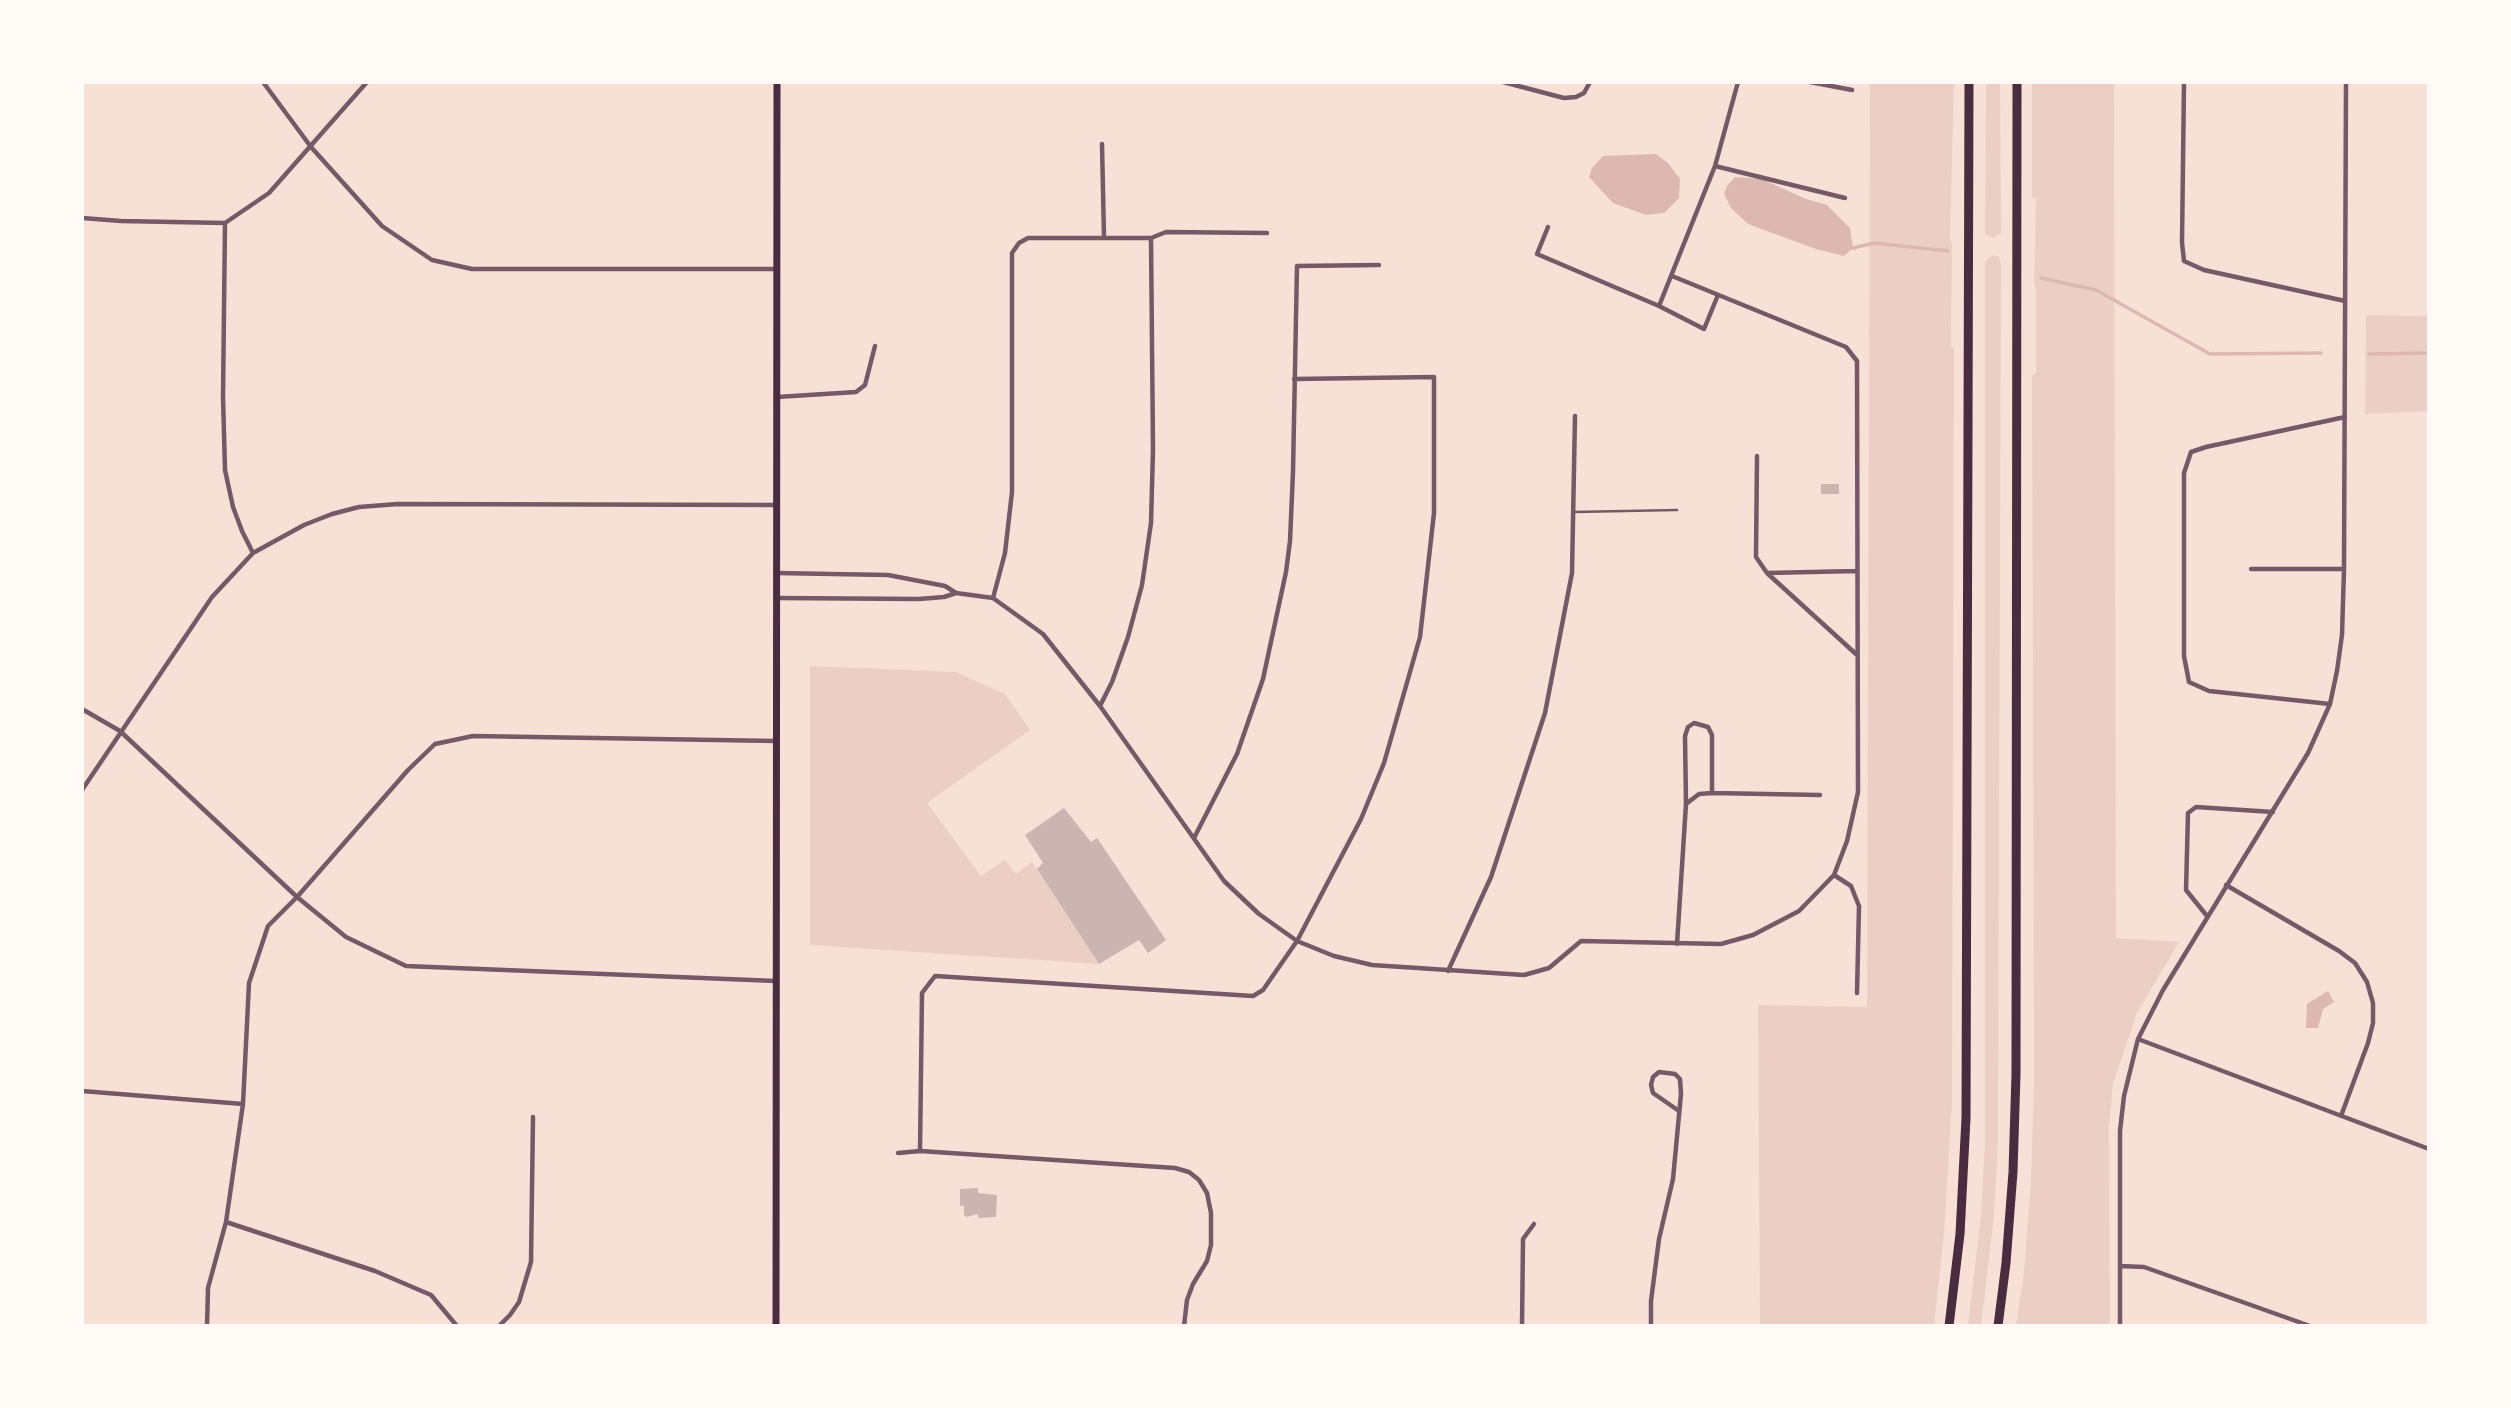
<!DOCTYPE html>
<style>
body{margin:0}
#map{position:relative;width:2511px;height:1408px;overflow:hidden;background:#f7e1d7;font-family:"Alegreya Sans",sans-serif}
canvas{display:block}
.frame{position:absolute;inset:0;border:84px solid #fffaf5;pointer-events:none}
</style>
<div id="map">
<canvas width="2511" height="1408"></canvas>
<div class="frame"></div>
</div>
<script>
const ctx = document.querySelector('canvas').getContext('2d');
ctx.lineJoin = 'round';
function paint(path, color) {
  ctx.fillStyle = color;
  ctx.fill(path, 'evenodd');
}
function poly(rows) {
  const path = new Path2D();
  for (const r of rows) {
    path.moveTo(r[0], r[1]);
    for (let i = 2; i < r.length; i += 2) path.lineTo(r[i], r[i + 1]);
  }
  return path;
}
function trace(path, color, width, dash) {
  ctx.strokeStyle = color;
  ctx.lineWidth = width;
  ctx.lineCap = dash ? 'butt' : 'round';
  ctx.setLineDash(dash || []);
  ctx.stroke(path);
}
const green = poly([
 [1870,82,1954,82,1950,237,1952,245,1951,348,1954,348,1952,1103,1944,1234,1934,1326,1760,1326,1758,1005,1867,1007],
 [1986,82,2000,82,2001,233,1993,238,1985,234],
 [2032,82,2114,82,2116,938,2179,942,2137,1013,2113,1084,2109,1127,2110,1326,2016,1326,2024,1272,2031,1180,2034,1082,2032,376,2036,373,2036,290,2034,281,2036,199,2032,198],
 [1994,255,1999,257,2001,264,1998,1143,1994,1216,1981,1326,1968,1326,1981,1214,1985,1142,1985,263,1988,258],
 [2366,315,2429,316,2429,411,2365,414],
 [810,666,956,672,1005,694,1030,730,927,803,981,876,1005,860,1016,874,1032,862,1099,964,810,945]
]);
const water = poly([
 [1656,154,1668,163,1680,179,1679,198,1664,213,1646,215,1613,203,1589,177,1592,168,1603,156],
 [1735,177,1762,179,1806,199,1827,205,1850,228,1853,248,1844,256,1816,249,1748,224,1731,208,1724,194,1727,186],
 [2328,991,2334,1002,2323,1009,2318,1028,2306,1028,2307,1004]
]);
const stream = poly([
 [1853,248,1874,243,1948,251],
 [2041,278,2096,290,2210,354,2321,353],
 [2369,354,2429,353]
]);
const building = poly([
 [1821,484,1839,484,1839,494,1821,494],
 [1064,808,1091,842,1097,838,1166,940,1148,953,1139,940,1099,964,1037,869,1043,863,1025,835],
 [978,1188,978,1193,997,1195,996,1217,978,1218,978,1214,967,1217,964,1215,964,1206,960,1206,960,1189]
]);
const service = poly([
 [1574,512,1677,510]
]);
const minor = poly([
 [263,82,311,147,382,226,432,260,472,269,776,269],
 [1503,82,1564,98,1576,97,1584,93,1590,82],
 [1810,82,1852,90],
 [2184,82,2182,243,2184,261,2204,270,2345,301],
 [1102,144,1104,237],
 [1715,166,1845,198],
 [82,218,121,221,225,223,269,193,367,82],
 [225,223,223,397,225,470,233,507,242,531,253,553],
 [1548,227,1537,254,1659,306,1704,329,1718,295],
 [1659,306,1715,166,1738,82],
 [777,397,856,392,865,385,875,346],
 [1757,456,1756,557,1767,573,1856,654],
 [2251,569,2344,569],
 [776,573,888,575,945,586,956,593,944,597,919,599,777,598],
 [1767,573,1856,571],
 [956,593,993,598,1043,634,1100,706,1224,881,1259,914,1297,941,1334,956,1372,965,1524,975,1549,968,1581,941,1721,944,1753,935,1799,911,1834,875,1847,841,1858,792,1857,361,1846,347,1672,276],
 [993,598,1005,553,1012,492,1012,253,1019,243,1028,238,1151,238,1166,232,1267,233],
 [2330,704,2209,691,2189,682,2184,656,2184,473,2191,452,2206,447,2345,417],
 [1100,706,1112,682,1128,637,1142,585,1151,523,1153,450,1151,238],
 [82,709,120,731,297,897,346,937,406,966,776,981],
 [82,790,212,597,253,553,304,525,332,514,359,507,398,504,777,505],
 [1686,804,1699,794,1712,793,1820,795],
 [1194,838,1237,754,1263,679,1286,572,1290,541,1293,472,1297,266,1379,265],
 [1834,875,1851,886,1859,906,1857,993],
 [2226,885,2339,951,2355,963,2367,982,2373,1003,2373,1023,2368,1043,2341,1116],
 [2207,916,2186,890,2188,813,2196,807,2273,812],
 [1677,944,1686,804,1685,736,1688,727,1694,723,1708,727,1712,735,1712,793],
 [1448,971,1491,877,1545,713,1572,573,1575,416],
 [2138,1039,2429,1149],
 [82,1091,243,1104],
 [898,1153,920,1151],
 [226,1222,375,1271,431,1295,457,1326],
 [2120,1266,2144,1267,2310,1326],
 [207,1326,208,1288,226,1222,243,1104,249,983,268,926,297,897,408,770,435,744,473,736,776,741],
 [499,1326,510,1315,519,1302,531,1262,533,1117],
 [1184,1326,1187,1300,1193,1284,1207,1261,1211,1245,1211,1213,1207,1193,1199,1180,1189,1172,1175,1168,920,1151,922,993,935,976,1253,996,1263,990,1297,941,1361,819,1384,763,1420,637,1434,513,1434,377,1294,379],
 [1522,1326,1523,1239,1534,1224],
 [1651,1326,1651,1301,1659,1239,1673,1179,1681,1094,1680,1079,1675,1074,1659,1072,1653,1077,1651,1085,1653,1093,1679,1111],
 [2120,1326,2120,1131,2124,1096,2138,1039,2163,990,2308,753,2330,704,2337,671,2342,635,2344,569,2346,82]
]);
const secondary = poly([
 [776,1326,777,82]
]);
const motorway = poly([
 [1949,1326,1960,1234,1966,1118,1969,82],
 [1998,1326,2006,1263,2013,1172,2016,1074,2017,82]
]);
paint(green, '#ebcfc5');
paint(water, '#dcb8b0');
trace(stream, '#dcb8b0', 3.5);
paint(building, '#ccb4b1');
trace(service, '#755966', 2.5);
trace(minor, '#755966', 4.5);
trace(secondary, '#4a2c40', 7);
trace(motorway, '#4a2c40', 9);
</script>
